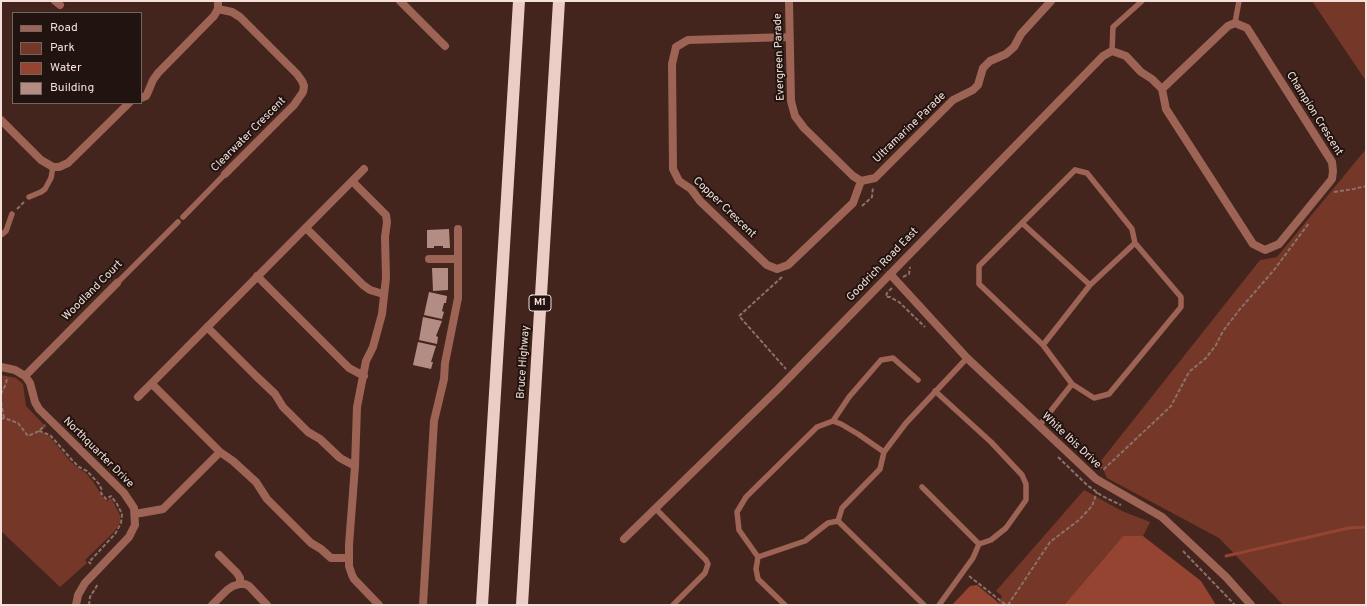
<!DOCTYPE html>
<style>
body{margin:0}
#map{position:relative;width:1367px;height:606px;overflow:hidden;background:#44251d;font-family:Overpass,sans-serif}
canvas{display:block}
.frame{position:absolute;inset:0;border:2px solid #f4dfd9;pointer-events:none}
.legend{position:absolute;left:12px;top:12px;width:130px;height:92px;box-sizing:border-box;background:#21130f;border:1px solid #756560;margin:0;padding:5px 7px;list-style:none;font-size:12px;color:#f4dfd9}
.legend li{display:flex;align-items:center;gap:8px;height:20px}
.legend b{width:20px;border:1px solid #756560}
</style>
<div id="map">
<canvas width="1367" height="606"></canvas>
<div class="frame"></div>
<ul class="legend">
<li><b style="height:5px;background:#9d6355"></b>Road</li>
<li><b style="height:11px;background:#753728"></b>Park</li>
<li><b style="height:11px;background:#954431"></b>Water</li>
<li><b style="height:11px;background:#b38d83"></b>Building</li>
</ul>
</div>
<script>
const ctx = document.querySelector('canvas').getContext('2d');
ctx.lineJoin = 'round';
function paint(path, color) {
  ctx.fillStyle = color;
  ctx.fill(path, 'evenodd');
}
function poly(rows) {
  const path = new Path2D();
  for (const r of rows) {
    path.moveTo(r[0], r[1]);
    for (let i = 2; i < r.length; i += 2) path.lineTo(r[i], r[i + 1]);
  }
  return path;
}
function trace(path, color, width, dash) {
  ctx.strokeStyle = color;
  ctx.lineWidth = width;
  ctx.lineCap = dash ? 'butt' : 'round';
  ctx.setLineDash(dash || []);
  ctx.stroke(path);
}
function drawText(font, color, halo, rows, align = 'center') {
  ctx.font = font + ' Overpass,sans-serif';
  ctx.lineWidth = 4;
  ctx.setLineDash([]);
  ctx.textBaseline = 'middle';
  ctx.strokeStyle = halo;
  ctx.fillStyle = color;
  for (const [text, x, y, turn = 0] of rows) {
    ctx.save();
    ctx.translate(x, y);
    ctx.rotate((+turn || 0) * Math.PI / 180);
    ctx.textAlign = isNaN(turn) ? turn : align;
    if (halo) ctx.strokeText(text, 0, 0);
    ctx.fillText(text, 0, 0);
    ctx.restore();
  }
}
const green = poly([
 [1312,1,1366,1,1366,81],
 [1366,149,1366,605,1283,605,1219,538,1107,478,1100,462,1260,260,1277,257],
 [1,375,16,378,23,384,26,406,46,427,39,433,44,433,49,436,70,461,78,468,86,473,94,483,104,499,107,501,111,498,120,515,120,523,113,533,85,560,87,563,60,587,1,531],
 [1084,490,1122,511,1150,522,1143,536,1123,536,1064,605,998,605,1002,596,996,591]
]);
const water = poly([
 [1123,536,1143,536,1201,581,1216,605,1064,605],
 [977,585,999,603,998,605,952,605,970,586]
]);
const stream = poly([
 [1226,556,1349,528,1366,527]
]);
const building = poly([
 [449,229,450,248,443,248,443,246,434,246,434,248,427,248,427,230],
 [432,268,448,268,448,290,433,291],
 [429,292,447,296,446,303,444,303,442,311,444,312,442,319,424,315],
 [423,317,442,321,436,336,438,337,437,344,419,340],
 [418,342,436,346,431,362,433,362,431,369,413,365]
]);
const path = poly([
 [1334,192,1354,189,1366,186],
 [862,206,872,197,873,187],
 [17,209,24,202],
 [782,277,739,316,786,369],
 [903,277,909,274,910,267],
 [892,288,887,293,886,297,890,297,899,302,925,327],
 [1,394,6,384,7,377],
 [1,402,4,418],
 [1,419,4,418,18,423,28,436,39,431,45,425],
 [39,431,50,435,72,460,79,467,87,471,99,484,102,490,101,493,106,499,111,496,117,504,122,514,121,523,115,534,89,562,91,564],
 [1058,457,1087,485,1102,496,1121,505],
 [1093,463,1104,469,1171,406,1189,372,1206,358,1216,345,1223,331,1240,309,1274,270,1309,223],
 [1183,551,1235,605],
 [969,576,1006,605],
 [89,605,90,597,98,584],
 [1008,605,1050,542,1079,520,1092,506,1097,492]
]);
const service = poly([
 [1235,23,1239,1],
 [1112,51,1113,27,1142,1],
 [1075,170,1087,173,1132,229,1135,243,1181,297,1181,307,1109,394,1094,398,1072,384,1043,345,979,284,979,266,1075,170],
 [29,197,41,192,45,189,51,178,53,167],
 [183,217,225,174],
 [1022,223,1090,285],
 [1,235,6,231,12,214],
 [117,283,178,222],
 [1043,345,1090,285,1135,243],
 [833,421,849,397,881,360,893,358,918,380],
 [1039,426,1072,384],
 [884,452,858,434,841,424,833,421,817,427,746,497,737,512,739,530,758,557,805,541,828,523,838,521,842,508,880,469,884,452,906,423,967,358],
 [922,487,979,544,991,540,1006,528,1026,500,1026,484,1022,475,991,442,935,391],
 [655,508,706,560,708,564,705,573,673,605],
 [838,521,924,605],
 [758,557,756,569,758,579,785,605],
 [939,605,973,558,979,544]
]);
const minor = poly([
 [55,1,60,5],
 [400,1,445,46],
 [789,1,791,101,795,116,804,128,853,176,861,181],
 [218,9,232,12,240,17,297,74,302,81,304,86,303,92,294,105,225,174],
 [789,37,688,40,676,47,672,64,673,169,679,181,691,189,700,201,767,265,777,269,788,265,853,203,861,181],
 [141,98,146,96,148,92,153,80,158,73,214,16,218,9,218,1],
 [1,120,41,160,53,167,59,167,68,163,129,103],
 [352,181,386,215,387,222,385,237,386,278,382,314,373,347,366,361,357,407,355,466,349,545,349,566,352,575,354,579,379,605],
 [861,181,875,178,953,100,973,90,978,85,983,68,990,61,1006,54,1014,47,1021,34,1051,1],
 [306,228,363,285,370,290,383,294],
 [429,259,458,259],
 [890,274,967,358,1096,479,1162,517,1226,577,1251,605],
 [257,276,349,368,364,376],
 [207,327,256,376,275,394,283,407,308,432,320,439,340,458,355,466],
 [1,367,15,370,25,376,30,383,35,402,39,409,124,493,134,508,135,525,129,537,85,583,78,595,76,605],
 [25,376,117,283],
 [152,384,220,452,233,461,256,482,267,499,311,543,321,549,331,558,349,558],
 [138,397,364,169],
 [135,514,163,509,220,452],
 [624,539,778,389,1103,56,1112,51,1126,56,1141,72,1152,79,1162,89,1166,109,1253,244,1265,250,1279,244,1332,179,1333,171,1332,162,1247,28,1235,23,1228,26,1162,89],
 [219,555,237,573,240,578,240,584],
 [212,605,227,590,233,586,240,584,245,584,249,586,267,605],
 [423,605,434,421,444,379,445,363,458,298,458,229]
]);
const motorway = poly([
 [482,605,519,1],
 [522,605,559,1]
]);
const shields = [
 [540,303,22]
];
const shieldNames = [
 ["M1",540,303]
];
const streetNames = [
 ["Evergreen Parade",780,57,-92],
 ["Champion Crescent",1314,114,58],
 ["Ultramarine Parade",910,128,-44],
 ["Clearwater Crescent",249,135,-45],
 ["Copper Crescent",724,208,44],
 ["Goodrich Road East",883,265,-46],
 ["Woodland Court",93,291,-45],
 ["Bruce Highway",524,362,-86],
 ["White Ibis Drive",1071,441,43],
 ["Northquarter Drive",98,453,45]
];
paint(green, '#753728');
paint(water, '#954431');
trace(stream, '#954431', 3);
paint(building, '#b38d83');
trace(path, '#8c716a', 2, [4, 2]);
trace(service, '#9d6355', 5.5);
trace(minor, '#9d6355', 8);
trace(motorway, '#ebcdc6', 12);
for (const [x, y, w] of shields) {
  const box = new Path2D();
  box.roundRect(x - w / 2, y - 8, w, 16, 3);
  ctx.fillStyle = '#21130f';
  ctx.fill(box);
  trace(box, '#f4dfd9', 1);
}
drawText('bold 10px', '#f4dfd9', null, shieldNames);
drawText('11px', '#f4dfd9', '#21130f', streetNames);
</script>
